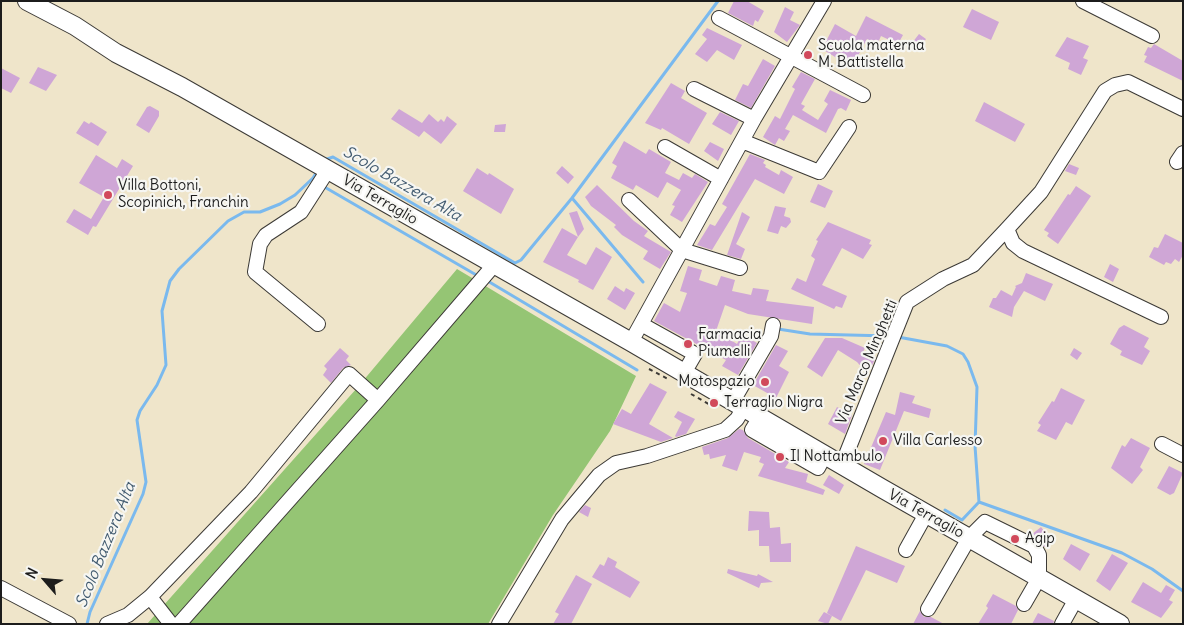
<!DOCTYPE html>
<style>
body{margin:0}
#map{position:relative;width:1184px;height:625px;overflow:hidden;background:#efe5ca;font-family:Delius,sans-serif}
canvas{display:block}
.frame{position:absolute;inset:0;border:2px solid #1c1c1c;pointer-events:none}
.north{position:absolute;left:20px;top:555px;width:50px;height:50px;-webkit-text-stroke:4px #f6f6f2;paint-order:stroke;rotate:297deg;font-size:14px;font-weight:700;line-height:20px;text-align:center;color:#1c1c1c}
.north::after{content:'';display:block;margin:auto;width:18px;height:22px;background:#1c1c1c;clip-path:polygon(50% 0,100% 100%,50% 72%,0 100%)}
</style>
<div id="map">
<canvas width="1184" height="625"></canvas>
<div class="frame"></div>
<div class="north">N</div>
</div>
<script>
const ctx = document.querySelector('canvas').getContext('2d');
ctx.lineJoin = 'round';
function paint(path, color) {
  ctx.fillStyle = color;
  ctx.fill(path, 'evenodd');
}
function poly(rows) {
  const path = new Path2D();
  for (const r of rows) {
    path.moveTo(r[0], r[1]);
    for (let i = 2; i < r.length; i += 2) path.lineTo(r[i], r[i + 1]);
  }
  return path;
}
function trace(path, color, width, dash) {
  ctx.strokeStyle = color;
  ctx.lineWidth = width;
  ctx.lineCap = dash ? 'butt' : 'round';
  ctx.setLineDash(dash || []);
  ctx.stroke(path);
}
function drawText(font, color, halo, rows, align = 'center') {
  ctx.font = font + ' Delius,sans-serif';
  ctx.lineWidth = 4.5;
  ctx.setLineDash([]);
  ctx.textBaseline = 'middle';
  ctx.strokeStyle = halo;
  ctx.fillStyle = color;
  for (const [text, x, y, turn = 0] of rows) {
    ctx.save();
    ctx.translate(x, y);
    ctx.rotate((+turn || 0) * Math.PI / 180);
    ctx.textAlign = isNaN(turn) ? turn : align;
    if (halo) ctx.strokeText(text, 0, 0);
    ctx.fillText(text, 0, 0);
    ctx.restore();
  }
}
const green = poly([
 [457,269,636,376,610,431,553,515,488,624,147,624,357,388]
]);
const stream = poly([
 [324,160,333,157,515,263,521,260,572,198,718,1],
 [321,185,478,276],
 [572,198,643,282],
 [486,280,637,370],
 [778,329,810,334,889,336],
 [898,337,947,346,963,354,968,362,977,387,975,446,979,502,1122,553,1152,569,1183,591],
 [945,510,962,520,979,502],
 [87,624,90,612,143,494,146,482,137,420,140,411,157,385,166,365,162,311,170,281,179,269,228,221,244,212,260,212,280,204,295,195,313,178,318,170]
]);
const building = poly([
 [734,1,747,1,764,11,758,22,755,20,753,26,728,13],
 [785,7,794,12,790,20,800,25,787,42,774,32],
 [972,9,999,22,991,40,963,27],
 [866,16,903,35,898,44,881,36,877,45,867,39,854,63,842,56,840,60,822,49,835,24,856,36],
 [707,28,742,45,734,60,717,50,707,62,695,54,707,39,702,35],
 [919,34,926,39,920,48,912,43],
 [1067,37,1089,46,1083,58,1088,60,1081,75,1068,69,1070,63,1055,56],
 [1154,44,1183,61,1183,81,1144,62,1147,56,1144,55,1148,47,1151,48],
 [763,59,775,66,751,108,735,100,743,84,748,86],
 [38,67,57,75,46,91,29,83],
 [1,68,20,78,11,93,1,88],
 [801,72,815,79,801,104,805,106,802,110,818,120,828,104,824,101,830,90,851,100,846,111,841,108,838,109,826,133,793,115,785,129,790,131,784,141,779,138,775,145,763,137,775,116,780,119,795,89,792,87],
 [671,83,685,91,681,98,707,113,689,144,662,128,661,130,645,123],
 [984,102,1025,124,1015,142,975,121],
 [150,106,159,111,159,116,149,133,136,125,147,107],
 [399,109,422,123,429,114,438,122,441,119,444,122,447,116,457,124,441,144,424,131,419,137,391,119],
 [720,112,739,121,731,135,712,124],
 [84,121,89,124,91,122,107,132,98,146,76,133],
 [506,124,505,132,494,132,495,125],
 [624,141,646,154,649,149,671,162,665,173,679,180,683,173,692,178,695,174,708,182,682,222,670,215,675,206,672,205,681,190,667,182,658,198,636,185,633,190,611,178,617,166,612,163],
 [710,142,724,149,718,161,704,151],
 [750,154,765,160,763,163,766,165,765,167,779,175,781,170,793,177,784,194,755,179,712,250,697,245,710,224,715,226,727,207,722,204],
 [96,155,117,168,122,159,133,166,96,227,93,226,88,235,66,222,74,209,91,219,104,197,79,183],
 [1069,164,1079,168,1076,175,1065,171],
 [562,166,574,177,568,184,556,173],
 [477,168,488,175,489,173,514,189,501,214,463,191],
 [818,184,833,191,825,208,810,202],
 [597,185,634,221,648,231,644,236,671,252,660,269,643,259,648,251,622,235,614,227,616,225,591,206,585,197],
 [1076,186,1091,196,1058,244,1047,236,1049,233,1044,230,1068,194,1070,195],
 [775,206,786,208,784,216,790,218,791,222,786,228,781,226,778,234,767,231],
 [577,211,584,229,578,237,569,213],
 [742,212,750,217,736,244,745,249,741,259,727,255],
 [828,222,871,240,869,244,872,245,863,259,842,248,822,285,847,296,842,308,836,306,834,309,791,289,797,278,806,282,815,259,811,256,818,241,816,240],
 [562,228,578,237,567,255,586,265,596,247,612,257,593,290,578,282,579,280,543,262],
 [1165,234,1183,243,1183,255,1179,262,1175,259,1171,264,1166,262,1164,265,1149,257,1154,247,1158,248],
 [1110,264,1119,269,1113,282,1104,277],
 [688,266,702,270,699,280,717,286,721,276,735,280,732,291,751,295,753,288,769,290,766,301,814,307,812,324,748,314,725,305,716,331,737,344,742,334,757,343,738,375,722,366,726,360,654,321,664,303,680,312,687,293,680,291],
 [1026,273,1053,284,1045,301,1024,291,1014,307,1012,317,989,307,993,298,996,298,1001,290,1012,296,1016,287,1015,286,1022,283],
 [615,286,624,292,626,288,635,293,625,310,607,299],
 [1124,325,1149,338,1144,347,1150,351,1142,365,1120,355,1122,351,1110,344,1119,328],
 [825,338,842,338,865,348,863,352,875,359,870,370,864,370,857,362,838,350,822,377,807,367],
 [776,345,788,351,779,366,789,372,776,398,753,385],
 [340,348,349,356,346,360,351,365,343,368,331,383,323,375,327,369,324,366],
 [1074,348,1082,353,1077,360,1070,355],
 [650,383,667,392,649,424,673,438,661,442,613,424,622,409,631,414],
 [1061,388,1085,400,1072,425,1066,422,1056,440,1037,431,1041,425,1038,423,1052,401,1054,402],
 [900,392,915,396,912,403,931,409,929,418,904,411,880,470,864,464,886,412,895,415],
 [837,407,852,415,845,434,828,424],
 [678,411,695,419,686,434,676,437,675,436,682,422,674,417],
 [739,429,743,430,748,438,789,462,785,468,808,474,806,482,825,490,823,495,758,476,764,464,759,462,761,457,744,452,737,471,722,466,726,455,710,459,709,454,704,455,702,447,728,438],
 [1131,438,1150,448,1140,467,1143,470,1132,484,1111,468,1122,445,1125,447],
 [1169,466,1183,473,1174,493,1170,495,1157,488],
 [829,475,844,485,839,494,823,485],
 [585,505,591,508,588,517,579,512],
 [749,511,769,512,770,528,780,527,781,544,791,543,791,562,770,562,769,546,759,546,759,530,748,531],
 [1041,527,1052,541,1044,547,1038,538,1031,535],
 [1071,544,1090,554,1080,571,1063,559],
 [856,546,905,566,897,583,866,570,841,621,827,613],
 [1112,554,1128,563,1110,591,1096,581],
 [608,557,617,562,615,567,640,582,630,598,592,577,600,564,604,566],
 [728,569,757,576,758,574,773,582,761,583,759,588,727,573],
 [576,575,592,584,571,624,553,624,559,614,555,612],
 [1143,582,1161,593,1166,585,1175,590,1169,600,1173,602,1161,618,1131,602],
 [993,594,1016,606,1018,610,1011,624,978,624,988,608,986,606],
 [920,611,924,617,931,617,944,624,913,624],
 [824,612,832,616,828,624,818,621],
 [1038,613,1054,621,1053,624,1032,624]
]);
const path = poly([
 [649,369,668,379],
 [691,394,712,406]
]);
const minor = poly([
 [1083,1,1152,36],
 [719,18,863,95],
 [694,89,754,119],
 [742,141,819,172,849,127],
 [665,147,721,179],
 [1177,162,1183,153],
 [629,200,682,250,740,268],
 [1007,229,1013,243,1023,251,1161,317],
 [318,324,255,272,260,244,266,235,301,212,328,170],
 [641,324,695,354,684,373],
 [631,342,754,119,824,1],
 [733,401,771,336,773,325],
 [760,417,752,430,818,468,825,455],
 [1162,444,1183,455],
 [842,465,907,302,943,279,973,265,1007,229,1041,192,1105,91,1115,85,1128,82,1183,109],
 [906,550,926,514],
 [1,588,69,624],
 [150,597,171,624],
 [928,609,969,538,985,522,1034,546,1039,555,1039,578,1024,604],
 [107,624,128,615,150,597,251,492,349,374,378,400],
 [179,624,378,400,494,265],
 [499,624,562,519,599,475,616,463,647,456,725,430,737,419,744,407],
 [1062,624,1076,599]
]);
const major = poly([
 [27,1,75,26,116,53,182,87,631,342,883,489,1120,624]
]);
const markers = [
 [808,55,5,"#d1495b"],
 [108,195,5,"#d1495b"],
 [688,344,5,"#d1495b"],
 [765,382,5,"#d1495b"],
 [714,403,5,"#d1495b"],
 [883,441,5,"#d1495b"],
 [780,457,5,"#d1495b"],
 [1015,539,5,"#d1495b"]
];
const poiNames = [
 ["Scuola materna",818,46],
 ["M. Battistella",818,63],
 ["Villa Bottoni,",118,186],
 ["Scopinich, Franchin",118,203],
 ["Farmacia",698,335],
 ["Piumelli",698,352],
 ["Motospazio",755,382,"right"],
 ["Terraglio Nigra",724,403],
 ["Villa Carlesso",893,441],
 ["Il Nottambulo",790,457],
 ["Agip",1025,539]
];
const streetNames = [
 ["Via Terraglio",380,200,30],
 ["Via Marco Minghetti",867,362,-67],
 ["Via Terraglio",926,514,29]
];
const waterNames = [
 ["Scolo Bazzera Alta",402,184,30],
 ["Scolo Bazzera Alta",106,545,-68]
];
paint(green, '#95c574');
trace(stream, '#7ab9ee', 3);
paint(building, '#cfa6d6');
trace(minor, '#3c3a36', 16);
trace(major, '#3c3a36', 20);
trace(path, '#3c3a36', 2, [4, 4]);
trace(minor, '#fff', 14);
trace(major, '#fff', 18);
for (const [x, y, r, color] of markers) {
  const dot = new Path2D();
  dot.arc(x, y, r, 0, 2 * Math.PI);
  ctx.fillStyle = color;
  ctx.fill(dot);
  trace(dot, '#f6f6f2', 2);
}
drawText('15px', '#1c1c1c', '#f6f6f2', poiNames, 'left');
drawText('15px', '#1c1c1c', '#f6f6f2', streetNames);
drawText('italic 16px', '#425b70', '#f6f6f2', waterNames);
</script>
